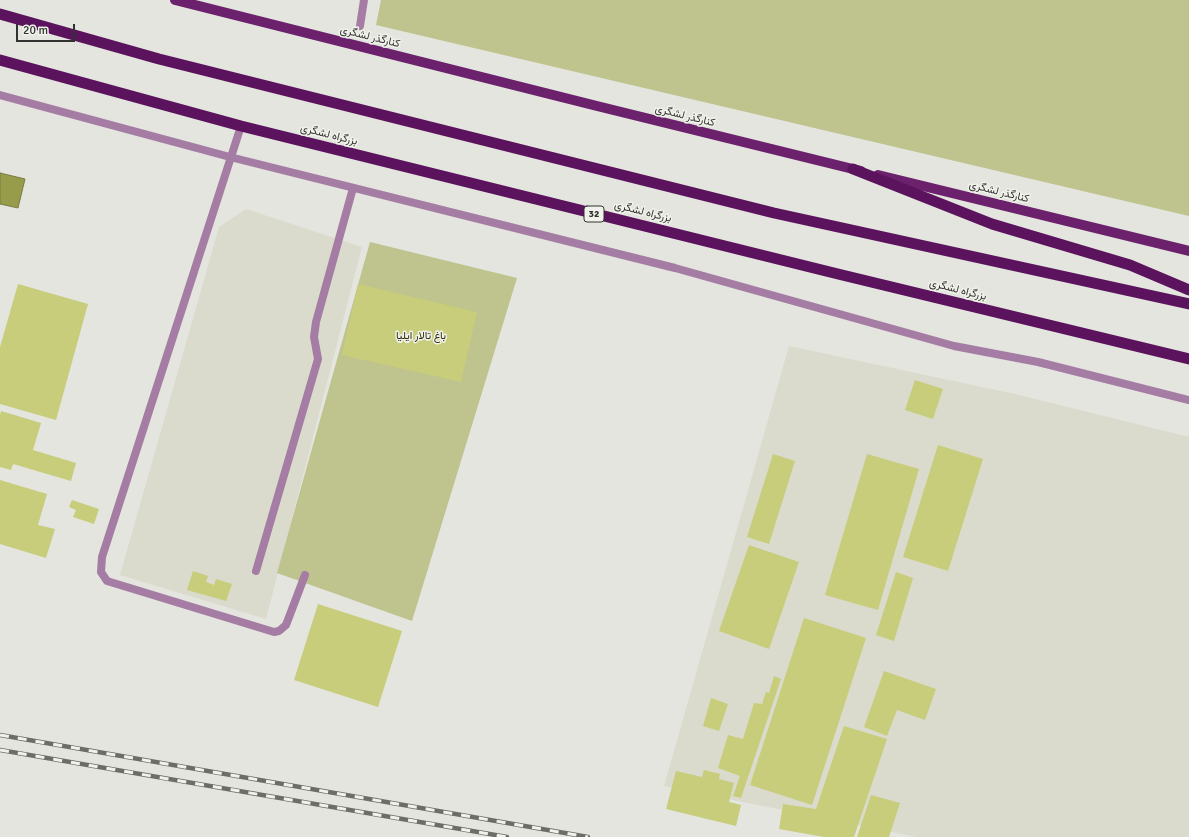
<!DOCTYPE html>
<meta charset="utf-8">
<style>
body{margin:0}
#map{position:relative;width:1189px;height:837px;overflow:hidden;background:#e4e5de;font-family:Signika,sans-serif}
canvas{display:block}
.scale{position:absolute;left:16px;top:24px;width:59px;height:18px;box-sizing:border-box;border:2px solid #323230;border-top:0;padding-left:5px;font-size:12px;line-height:14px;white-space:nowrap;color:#323230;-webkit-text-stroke:3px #f1f2eb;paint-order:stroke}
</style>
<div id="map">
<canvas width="1189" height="837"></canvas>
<div class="scale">20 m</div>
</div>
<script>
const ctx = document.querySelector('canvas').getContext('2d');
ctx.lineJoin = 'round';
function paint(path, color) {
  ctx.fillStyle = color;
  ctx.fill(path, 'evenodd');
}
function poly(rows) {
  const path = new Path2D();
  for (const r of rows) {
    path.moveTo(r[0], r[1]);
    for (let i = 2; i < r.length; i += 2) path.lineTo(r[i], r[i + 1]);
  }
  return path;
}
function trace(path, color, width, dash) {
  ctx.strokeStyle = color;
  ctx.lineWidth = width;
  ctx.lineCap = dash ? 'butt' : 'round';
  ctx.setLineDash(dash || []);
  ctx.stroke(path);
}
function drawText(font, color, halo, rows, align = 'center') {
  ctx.font = font + ' Signika,Vazirmatn,sans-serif';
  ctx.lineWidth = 3;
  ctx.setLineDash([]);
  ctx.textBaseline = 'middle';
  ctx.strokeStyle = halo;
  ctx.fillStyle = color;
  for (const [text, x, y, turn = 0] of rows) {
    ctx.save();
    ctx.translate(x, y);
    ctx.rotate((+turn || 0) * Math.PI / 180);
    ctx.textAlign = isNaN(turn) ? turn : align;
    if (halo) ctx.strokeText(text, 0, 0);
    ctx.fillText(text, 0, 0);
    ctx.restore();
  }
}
const built = poly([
 [246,209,362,247,266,619,120,575,219,227],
 [789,346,1015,394,1189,437,1189,837,916,837,664,786]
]);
const green = poly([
 [381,0,1189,0,1189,216,376,25],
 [370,242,517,278,412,621,277,573]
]);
const water = poly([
 [0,173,25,179,18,208,0,204,0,173]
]);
const building = poly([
 [18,284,88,304,56,420,0,404,0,347],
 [358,284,477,312,461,382,342,355],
 [915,380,943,389,933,419,905,410],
 [1,411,41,423,33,450,76,463,71,481,13,464,11,470,0,467,0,415],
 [938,445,983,459,948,571,903,557],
 [773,454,795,461,769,544,747,537],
 [867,454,919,469,878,610,825,595],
 [0,480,47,494,38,525,55,529,46,558,0,544],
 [72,500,99,509,94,524,73,517,76,510,69,507],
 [749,545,799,562,769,649,719,631],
 [193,571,208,576,206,582,214,585,216,579,232,584,226,601,187,590],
 [896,572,913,578,894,641,876,635],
 [318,604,402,631,378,707,294,680],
 [804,618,866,638,812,805,750,785],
 [884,671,936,689,925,720,897,710,887,736,864,727],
 [774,676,781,679,741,798,733,796,740,776,718,768,728,735,743,739,754,703,762,704,766,692,769,693],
 [711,698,728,704,719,731,703,726],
 [844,726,887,739,854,837,824,837,779,829,783,804,816,809],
 [704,770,720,774,719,779,734,783,729,802,741,805,736,826,666,809,676,771,702,777],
 [871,795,900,803,889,837,857,837]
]);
const service = poly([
 [360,26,364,0],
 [256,571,318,359,314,337,316,322,353,188]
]);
const minor = poly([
 [0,95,230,157,675,268,954,346,1038,362,1189,400],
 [241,126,102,557,101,572,107,581,274,632,279,631,286,625,305,575]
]);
const primary = poly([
 [175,0,597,106,861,171],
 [878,175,1189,251]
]);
const trunk = poly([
 [0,14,159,59,774,213,1189,304],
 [0,60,241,126,838,274,1189,359],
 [853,169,992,224,1130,265,1189,290]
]);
const rail = poly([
 [0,735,588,837],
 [0,750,507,837]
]);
const shields = [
 [594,214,20]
];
const shieldNames = [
 ["32",594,214]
];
const streetNames = [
 ["کنارگذر لشگری",370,37,14],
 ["کنارگذر لشگری",685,116,14],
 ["بزرگراه لشگری",329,135,14],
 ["کنارگذر لشگری",999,192,14],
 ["بزرگراه لشگری",643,212,14],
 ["بزرگراه لشگری",958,290,14]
];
const parkNames = [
 ["باغ تالار ایلیا",421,336]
];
paint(built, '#dadbcd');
paint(green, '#bfc38e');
paint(water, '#979c4a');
trace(water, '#797c42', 1);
paint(building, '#c7cd7a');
trace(service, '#a57ca4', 8);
trace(minor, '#a57ca4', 8);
trace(primary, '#6b216c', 10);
trace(trunk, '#5c135e', 11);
trace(rail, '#6c6c69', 4.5);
trace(rail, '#f1f2eb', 3, [9]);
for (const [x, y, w] of shields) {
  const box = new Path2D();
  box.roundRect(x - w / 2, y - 8, w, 16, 3);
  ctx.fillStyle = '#f1f2eb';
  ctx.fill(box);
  trace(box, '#323230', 1);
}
drawText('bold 10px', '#323230', null, shieldNames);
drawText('11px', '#323230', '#f1f2eb', streetNames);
drawText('11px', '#2c2d09', '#f1f2eb', parkNames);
</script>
